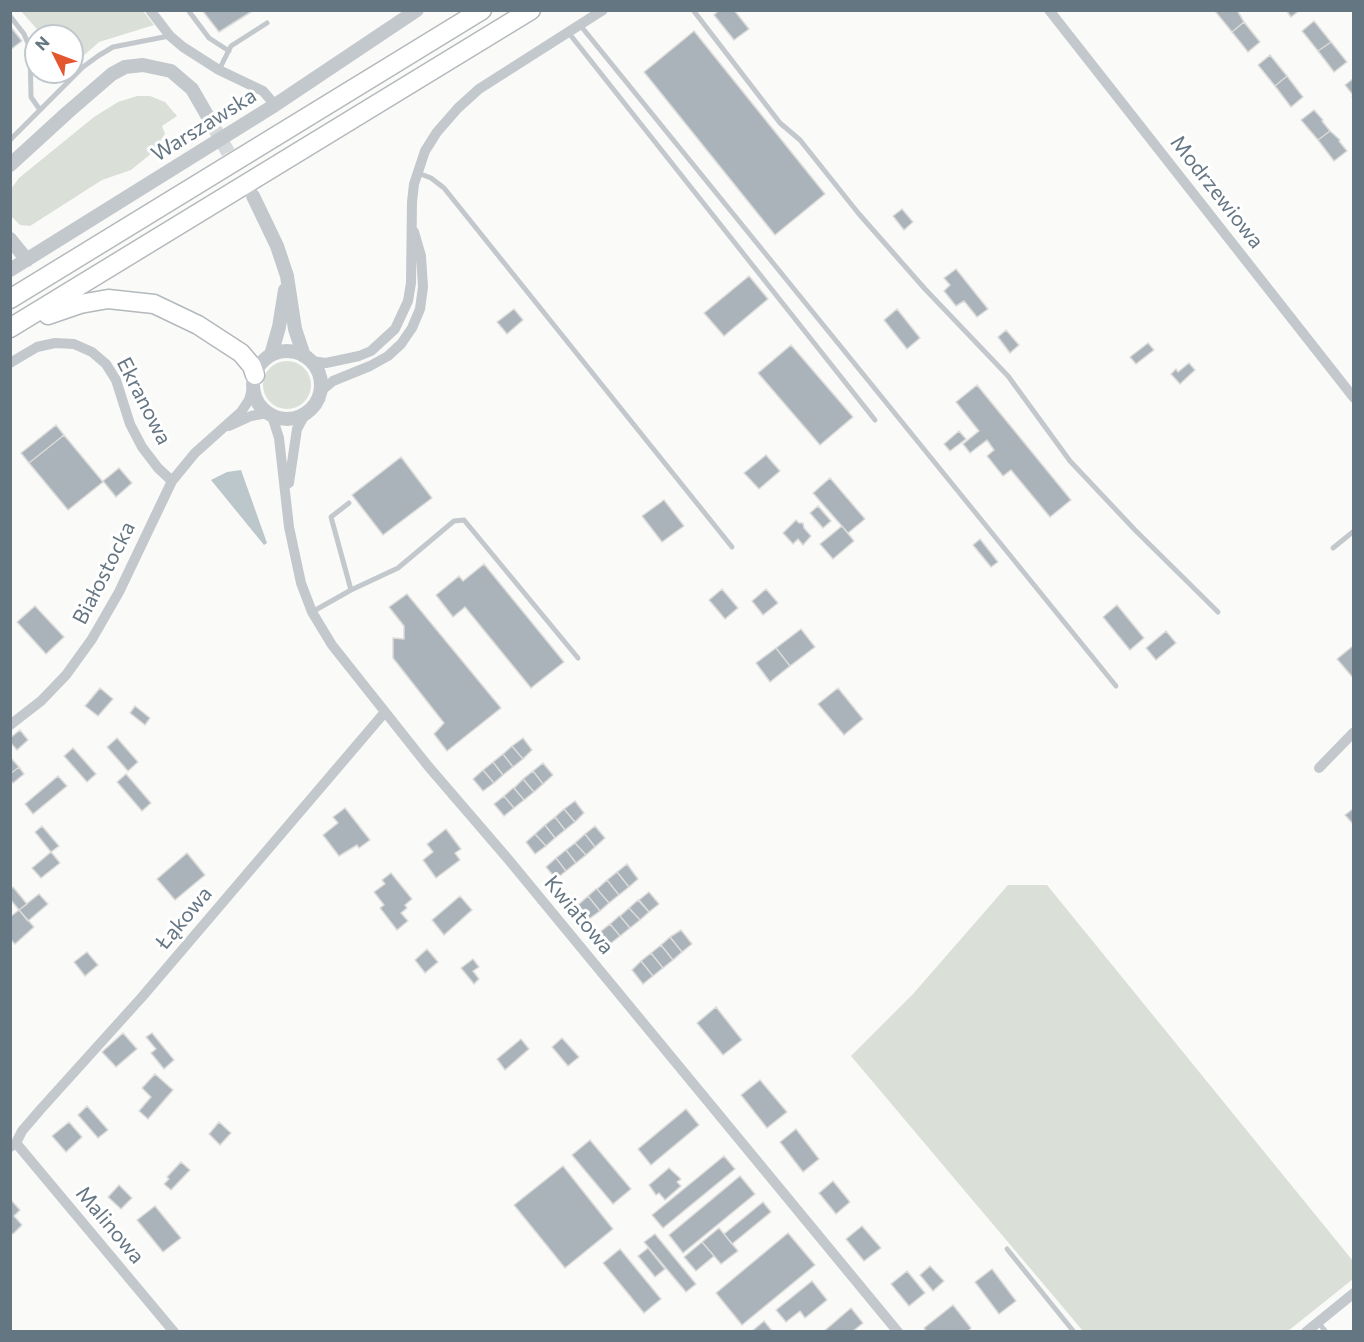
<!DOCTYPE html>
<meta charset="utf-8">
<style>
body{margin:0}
#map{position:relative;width:1364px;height:1342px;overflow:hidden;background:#fafaf8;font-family:Commissioner,sans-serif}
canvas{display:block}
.frame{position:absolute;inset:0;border:12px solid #657683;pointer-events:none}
.north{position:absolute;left:24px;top:24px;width:60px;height:60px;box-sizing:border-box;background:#fff;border:2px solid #c1c8cd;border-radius:50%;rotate:312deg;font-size:16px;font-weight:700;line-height:24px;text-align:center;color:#657683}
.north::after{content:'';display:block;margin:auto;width:21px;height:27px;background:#e4572e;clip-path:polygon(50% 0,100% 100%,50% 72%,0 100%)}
</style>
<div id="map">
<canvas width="1364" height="1342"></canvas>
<div class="frame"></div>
<div class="north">N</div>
</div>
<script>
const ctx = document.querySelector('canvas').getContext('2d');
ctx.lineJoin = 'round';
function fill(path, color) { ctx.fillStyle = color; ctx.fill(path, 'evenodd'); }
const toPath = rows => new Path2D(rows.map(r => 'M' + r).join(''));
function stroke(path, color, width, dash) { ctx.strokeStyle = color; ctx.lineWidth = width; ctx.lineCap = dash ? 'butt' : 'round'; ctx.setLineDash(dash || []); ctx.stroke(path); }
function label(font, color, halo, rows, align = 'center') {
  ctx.font = font + ' Commissioner,sans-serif'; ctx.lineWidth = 6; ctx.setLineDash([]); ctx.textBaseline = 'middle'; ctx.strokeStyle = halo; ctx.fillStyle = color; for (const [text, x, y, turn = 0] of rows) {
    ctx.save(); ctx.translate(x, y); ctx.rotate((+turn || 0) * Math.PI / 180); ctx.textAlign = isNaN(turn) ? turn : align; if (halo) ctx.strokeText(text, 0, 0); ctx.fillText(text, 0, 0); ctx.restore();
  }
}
const green = toPath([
 [21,11,143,11,154,25,99,42,72,66,72,36,43,36],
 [137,96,150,96,165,102,177,116,162,126,165,134,152,153,131,170,102,180,30,226,20,225,10,215,11,189,19,178,94,117,118,102],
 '263 385a24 24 0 1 1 48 0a24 24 0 1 1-48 0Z',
 [1008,885,1047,885,1353,1261,1353,1279,1288,1331,1083,1331,851,1056,913,994]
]);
const water = toPath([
 [241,470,267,543,264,545,211,480,227,472]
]);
const building = toPath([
 [202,10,254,10,219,32,202,10],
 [719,10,734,10,749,29,734,40,714,15,719,10],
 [1237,10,1244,22,1232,32,1215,11,1237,10],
 [1286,10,1300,10,1291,17,1286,10],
 [1314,21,1331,42,1318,51,1302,31,1314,21],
 [1244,22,1260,42,1248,52,1232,32,1244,22],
 [10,26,22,41,10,50,10,26],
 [694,31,825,194,775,235,644,72,694,31],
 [1331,42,1347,62,1334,72,1318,51,1331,42],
 [1270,55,1287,76,1275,86,1258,65,1270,55],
 [1287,76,1303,97,1291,107,1275,86,1287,76],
 [1354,78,1354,96,1352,97,1353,95,1345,85,1354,78],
 [1314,110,1323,120,1322,121,1330,131,1318,140,1301,120,1314,110],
 [1330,131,1340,140,1339,141,1347,151,1334,161,1318,140,1330,131],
 [902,209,913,222,904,230,893,216,902,209],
 [956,269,988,309,977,317,964,301,956,306,944,291,950,285,944,278,956,269],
 [749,276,768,299,724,336,704,313,749,276],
 [514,309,523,320,507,334,497,322,514,309],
 [897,309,920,338,907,349,884,320,897,309],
 [1006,330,1019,345,1010,353,998,337,1006,330],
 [1148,343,1154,350,1136,364,1130,357,1148,343],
 [791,345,853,417,820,445,758,373,791,345],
 [1189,363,1195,370,1180,384,1171,374,1176,369,1178,372,1189,363],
 [977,385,1071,500,1050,517,1011,470,1003,476,987,456,994,450,987,440,970,453,963,444,979,431,956,402,977,385],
 [56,425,64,435,29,463,21,453,56,425],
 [959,431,966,439,950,451,944,444,959,431],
 [64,435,103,482,68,510,29,463,64,435],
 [766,455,780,471,759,489,744,473,766,455],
 [401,457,432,498,383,535,352,495,401,457],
 [119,468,132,483,116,497,103,481,119,468],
 [830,478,865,519,848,533,813,493,830,478],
 [664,500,684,526,662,542,642,516,664,500],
 [818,506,831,521,823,528,810,513,818,506],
 [796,520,799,523,803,523,804,528,811,536,803,545,798,539,793,544,783,533,796,520],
 [842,526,854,541,833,559,820,544,842,526],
 [980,539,998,562,991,567,973,545,980,539],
 [484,564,564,662,531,688,465,607,453,617,436,595,459,576,463,581,484,564],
 [722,589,738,608,725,619,709,600,722,589],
 [766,589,778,603,763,615,752,601,766,589],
 [407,594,501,708,447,751,434,734,444,723,393,658,393,638,404,639,404,626,389,607,407,594],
 [1117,605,1144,638,1130,650,1103,617,1117,605],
 [35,606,64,637,46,654,17,622,35,606],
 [801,629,815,647,790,666,776,648,801,629],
 [1166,631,1176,643,1156,660,1146,648,1166,631],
 [1354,645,1354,679,1337,659,1354,645],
 [776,648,790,666,770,682,756,663,776,648],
 [100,688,113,699,98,716,85,706,100,688],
 [838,688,863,719,844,735,818,704,838,688],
 [135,706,150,718,145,725,130,713,135,706],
 [20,730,28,740,17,750,10,742,10,738,20,730],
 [117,738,138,762,128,771,107,747,117,738],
 [523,738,532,750,523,759,512,746,523,738],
 [512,746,523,759,513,767,503,754,512,746],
 [73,748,96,774,87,782,64,756,73,748],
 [503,754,513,767,503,775,493,762,503,754],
 [10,757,19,767,10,774,10,757],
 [493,762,503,775,494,783,483,770,493,762],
 [543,763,553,775,543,784,533,771,543,763],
 [19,767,24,774,13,783,10,780,10,774,19,767],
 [483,770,494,783,483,791,473,779,483,770],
 [533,771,543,784,534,792,523,779,533,771],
 [126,774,151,803,142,811,117,782,126,774],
 [58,776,67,786,33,814,25,804,58,776],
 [523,779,534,792,524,800,514,788,523,779],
 [513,788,514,788,524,800,514,808,504,796,513,788],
 [504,796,514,808,504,816,494,804,504,796],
 [575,801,584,813,575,822,564,809,575,801],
 [345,808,370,840,359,848,357,845,339,856,323,835,338,823,333,817,345,808],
 [1354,808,1354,825,1345,815,1354,808],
 [564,809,575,822,565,830,555,817,564,809],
 [555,817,565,830,555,838,545,825,555,817],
 [545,825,555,838,546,846,535,834,545,825],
 [42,826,59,846,51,852,35,832,42,826],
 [595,826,605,838,595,847,585,834,595,826],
 [446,829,461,849,455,853,460,860,436,878,423,860,433,852,427,844,446,829],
 [535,834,546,846,535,854,526,842,535,834],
 [585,834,595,847,586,855,575,843,585,834],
 [575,843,586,855,576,863,566,850,575,843],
 [566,850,576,863,566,871,556,858,566,850],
 [51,852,60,863,41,878,32,868,51,852],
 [187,853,205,875,175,900,157,879,187,853],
 [556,858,566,871,556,879,546,867,556,858],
 [627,864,638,879,629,887,617,872,627,864],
 [617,872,629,887,619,895,607,880,617,872],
 [391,873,412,899,405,905,407,908,401,913,408,921,397,930,380,908,384,905,374,892,385,884,382,880,391,873],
 [607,880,619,895,609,903,597,889,607,880],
 [13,887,27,904,19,910,10,899,10,890,13,887],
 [596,889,597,889,609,903,600,911,588,896,596,889],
 [649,892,659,904,649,912,639,900,649,892],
 [39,894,48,904,28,921,19,910,39,894],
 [460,896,472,910,444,935,432,920,460,896],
 [588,896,600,911,589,919,578,905,588,896],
 [638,900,649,912,640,920,629,908,638,900],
 [629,908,640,920,630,928,620,916,629,908],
 [19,910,34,927,15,944,10,939,10,917,19,910],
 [619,916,620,916,630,928,620,936,610,924,619,916],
 [610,924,620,936,610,944,600,932,610,924],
 [681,930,692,944,682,952,670,937,681,930],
 [670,937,682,952,673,960,661,945,670,937],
 [661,945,673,960,663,968,651,953,661,945],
 [427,949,438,962,425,973,415,960,427,949],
 [87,952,98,965,85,976,74,962,87,952],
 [651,953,663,968,653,976,641,961,651,953],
 [473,959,479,967,473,971,479,979,474,984,461,968,473,959],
 [641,961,653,976,643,984,632,970,641,961],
 [716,1007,742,1040,723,1055,697,1023,716,1007],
 [123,1033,137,1049,116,1067,102,1052,123,1033],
 [152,1033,174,1060,164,1069,151,1053,156,1049,146,1037,152,1033],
 [562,1038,579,1057,568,1066,552,1047,562,1038],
 [521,1039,529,1049,505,1070,497,1059,521,1039],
 [155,1074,173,1090,148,1119,139,1111,151,1097,142,1088,155,1074],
 [760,1080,787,1112,767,1128,741,1095,760,1080],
 [87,1106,108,1130,98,1138,78,1115,87,1106],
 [686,1109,699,1125,651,1165,638,1149,686,1109],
 [69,1122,82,1137,66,1152,52,1136,69,1122],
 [219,1122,231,1133,220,1145,209,1134,219,1122],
 [796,1129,819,1159,803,1172,780,1142,796,1129],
 [590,1140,631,1189,613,1204,572,1155,590,1140],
 [724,1156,735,1169,663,1228,652,1215,724,1156],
 [181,1162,190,1170,171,1190,164,1184,169,1179,167,1177,181,1162],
 [563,1166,613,1229,565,1268,514,1205,563,1166],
 [669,1168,681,1179,677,1182,681,1186,665,1200,659,1193,656,1195,649,1185,669,1168],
 [740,1176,755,1194,683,1253,669,1235,740,1176],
 [833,1181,850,1202,836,1214,819,1193,833,1181],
 [119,1185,132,1198,121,1209,108,1197,119,1185],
 [11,1200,20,1210,14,1216,22,1225,13,1234,10,1232,11,1200],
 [763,1202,771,1212,732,1244,724,1234,763,1202],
 [155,1206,181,1238,163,1252,137,1220,155,1206],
 [862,1226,881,1248,864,1261,846,1239,862,1226],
 [719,1228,738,1251,721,1264,702,1242,719,1228],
 [788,1233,815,1265,742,1325,716,1293,788,1233],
 [655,1234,696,1284,686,1292,644,1242,655,1234],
 [702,1242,714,1256,696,1271,684,1257,702,1242],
 [648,1248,665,1269,655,1277,638,1256,648,1248],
 [620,1249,661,1299,644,1313,603,1263,620,1249],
 [930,1266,944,1281,933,1291,920,1275,930,1266],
 [992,1269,1016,1301,999,1314,975,1282,992,1269],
 [907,1271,925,1293,909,1306,891,1284,907,1271],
 [812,1281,827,1300,805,1318,800,1311,786,1322,776,1310,812,1281],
 [953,1305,971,1328,968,1332,927,1332,924,1328,953,1305],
 [851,1308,863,1323,852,1332,823,1332,851,1308],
 [764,1321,773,1332,751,1332,764,1321]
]);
const tertiaryTunnel = toPath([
 [211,122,250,191]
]);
const service = toPath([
 [188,10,209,38,229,51],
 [693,10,780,123,800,140,859,214,925,289,1008,376,1070,461,1135,530,1218,612],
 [10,16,24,34,30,48,31,97,40,110],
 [580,25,1116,686],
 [568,32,875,420],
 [219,70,231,46,267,23],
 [10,140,83,67,98,56,113,47,169,36],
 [418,173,431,178,444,188,732,547],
 [349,503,331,517,351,590],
 [1333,548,1354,531],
 [312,612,351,590,398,568,454,521,464,520,578,658],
 [1007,1249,1074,1332],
 [1318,1322,1326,1332]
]);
const minor = toPath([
 [150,10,170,36,183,47,219,70,263,91,275,105],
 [1049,10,1354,398],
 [311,361,326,363,359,356,371,351,395,329,408,301,411,283,412,202,414,184,425,151,437,132,458,108,479,89,603,10],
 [10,363,37,347,55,343,74,344,92,352,106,364,116,380,130,424,142,447,158,468,172,481],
 [320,392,333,381,370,366,388,356,401,344,412,328,420,309,423,287,421,256,414,232],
 [272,416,279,438,289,527,301,583,312,612,332,645,428,766,508,859,898,1332],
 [229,426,251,416,267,413],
 [289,483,297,429,303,418,313,408],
 [10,725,41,701,66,675,92,639,119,592,172,481,195,453,241,412,249,400,253,385],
 [1319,768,1354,732],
 [16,1143,174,1332],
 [10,1147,16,1143,22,1131,40,1110,142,997,385,712],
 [1306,1332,1354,1293]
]);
const tertiary = toPath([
 [10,165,68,112,112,74,125,67,143,65,171,71,192,89,211,122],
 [253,196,277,246,287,276,295,329,304,356],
 [10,239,27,260],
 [10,270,275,105,417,10],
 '253 385a34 34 0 1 1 68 0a34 34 0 1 1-68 0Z',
 [271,355,279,327,285,290]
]);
const trunk = toPath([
 [10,299,482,10],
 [48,315,80,304,108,299,154,304,198,325,241,353,252,366,255,375],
 [10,328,531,10]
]);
const streetNames = [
 ["Warszawska",204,125,-32],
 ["Modrzewiowa",1217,192,52],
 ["Ekranowa",144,401,63],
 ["Białostocka",104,573,-63],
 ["Kwiatowa",579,915,50],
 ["Łąkowa",184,918,-50],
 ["Malinowa",110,1225,50]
];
fill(green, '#dadfd7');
fill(water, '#bbc7cb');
fill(building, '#aab3b9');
stroke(building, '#dcdcda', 1.5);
stroke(tertiaryTunnel, '#d5d9db', 14, [14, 7]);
stroke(trunk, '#b4b9bd', 21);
stroke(service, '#c3c8cc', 5);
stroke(minor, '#c3c8cc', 10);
stroke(tertiary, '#c3c8cc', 14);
stroke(trunk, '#fff', 18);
label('21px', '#657683', '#fff', streetNames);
</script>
